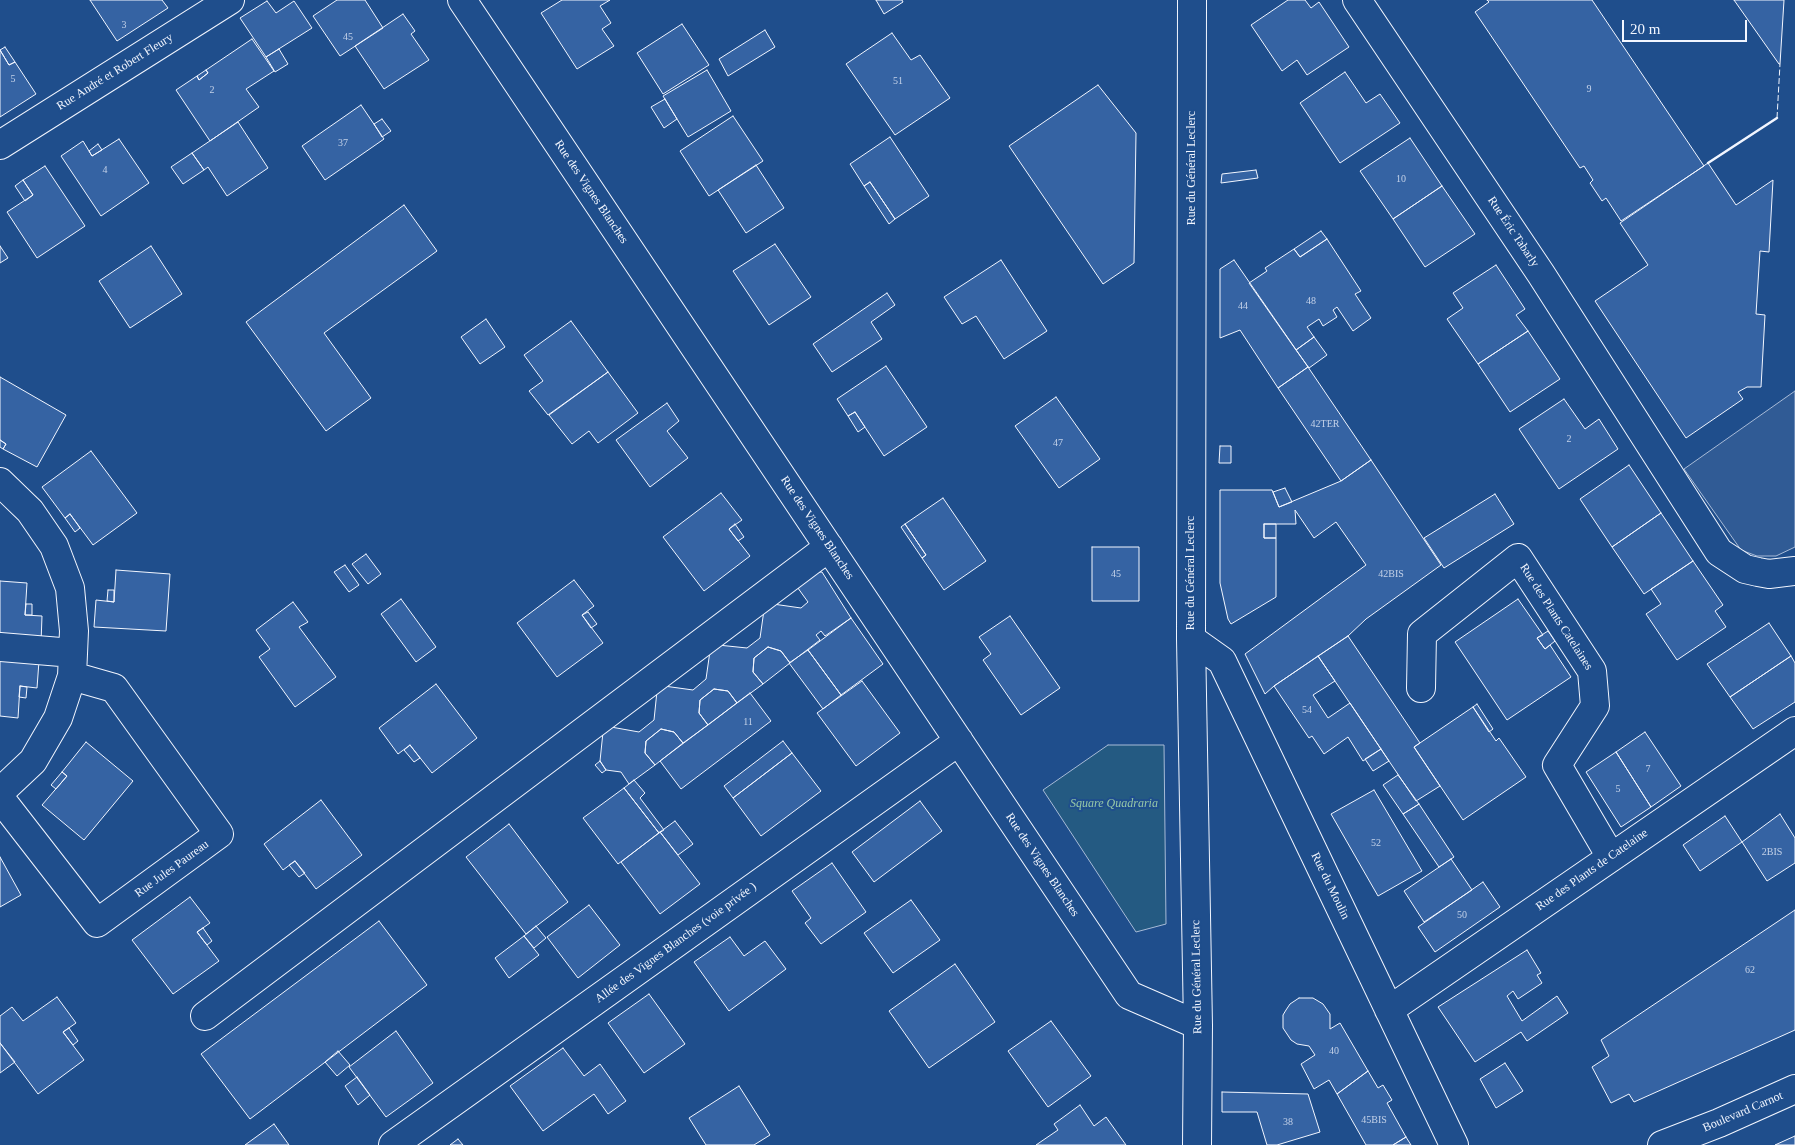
<!DOCTYPE html>
<meta charset="utf-8">
<style>
body{margin:0}
#map{position:relative;width:1795px;height:1145px;overflow:hidden;background:#1f4e8c;font-family:Georgia,serif}
canvas{display:block}
.scale{position:absolute;left:1622px;top:20px;width:125px;height:22px;box-sizing:border-box;border:2px solid #f2f6ff;border-top:0;padding-left:6px;font-size:15px;line-height:18px;white-space:nowrap;color:#f2f6ff;-webkit-text-stroke:4px #1f4e8c;paint-order:stroke}
</style>
<div id="map">
<canvas width="1795" height="1145"></canvas>
<div class="scale">20 m</div>
</div>
<script>
const ctx = document.querySelector('canvas').getContext('2d');
ctx.lineJoin = 'round';
function fill(path, color) { ctx.fillStyle = color; ctx.fill(path, 'evenodd'); }
const toPath = rows => new Path2D(rows.map(r => 'M' + r).join(''));
function stroke(path, color, width, dash) { ctx.strokeStyle = color; ctx.lineWidth = width; ctx.lineCap = dash ? 'butt' : 'round'; ctx.setLineDash(dash || []); ctx.stroke(path); }
function label(font, color, halo, rows, align = 'center') {
  ctx.font = font + ' Georgia,serif'; ctx.lineWidth = 4; ctx.setLineDash([]); ctx.textBaseline = 'middle'; ctx.strokeStyle = halo; ctx.fillStyle = color; for (const [text, x, y, turn = 0] of rows) {
    ctx.save(); ctx.translate(x, y); ctx.rotate((+turn || 0) * Math.PI / 180); ctx.textAlign = isNaN(turn) ? turn : align; if (halo) ctx.strokeText(text, 0, 0); ctx.fillText(text, 0, 0); ctx.restore();
  }
}
const green = toPath([
 [1108,745,1164,745,1166,924,1136,932,1043,790,1108,745]
]);
const parking = toPath([
 [1795,391,1795,547,1776,556,1757,556,1741,550,1684,469,1795,391]
]);
const building = toPath([
 [90,0,162,0,168,8,117,41,90,0],
 [337,0,365,0,383,28,340,56,313,16,337,0],
 [562,0,610,0,600,6,611,23,602,29,614,46,577,69,541,13,562,0],
 [876,0,902,0,903,2,884,14,876,0],
 [1288,0,1305,0,1311,8,1319,2,1349,47,1307,75,1297,60,1282,71,1251,25,1288,0],
 [1487,0,1592,0,1704,166,1621,221,1606,198,1602,201,1590,183,1593,180,1584,166,1580,168,1475,12,1489,2,1487,0],
 [1734,0,1784,0,1780,64,1779,64,1734,0],
 [267,1,276,13,294,1,312,28,266,57,240,18,267,1],
 [403,14,415,31,411,34,429,60,384,89,355,46,403,14],
 [682,24,709,65,663,94,637,53,682,24],
 [765,30,775,47,728,76,719,59,765,30],
 [892,33,911,60,920,55,950,98,895,135,846,64,892,33],
 [252,39,274,71,246,89,259,107,210,141,176,90,197,76,199,80,208,73,206,70,252,39],
 [5,47,15,62,9,65,0,50,5,47],
 [279,49,288,64,275,72,266,57,279,49],
 [0,50,9,65,15,62,36,94,0,117,0,50],
 [206,70,208,73,199,80,197,76,206,70],
 [707,70,731,111,688,137,663,96,707,70],
 [1345,72,1366,103,1380,94,1400,123,1340,163,1300,103,1345,72],
 [1098,85,1136,133,1134,263,1103,284,1009,146,1098,85],
 [665,99,677,119,664,128,651,107,665,99],
 [361,105,384,139,325,180,302,146,361,105],
 [733,116,763,161,709,196,680,151,733,116],
 [382,119,391,131,382,137,374,124,382,119],
 [238,122,268,168,227,196,208,167,204,170,192,153,238,122],
 [890,137,929,196,895,219,870,182,864,186,850,164,890,137],
 [1410,138,1442,186,1393,219,1360,171,1410,138],
 [119,139,149,183,101,216,61,156,83,141,92,156,119,139],
 [98,144,102,150,92,156,89,151,98,144],
 [192,153,204,170,183,184,171,167,192,153],
 [1708,163,1736,205,1773,180,1769,252,1760,251,1756,314,1765,315,1761,387,1747,387,1738,392,1743,399,1686,438,1595,301,1648,265,1620,223,1708,163],
 [756,165,784,208,746,233,718,190,756,165],
 [45,166,85,226,37,258,7,212,33,195,23,180,45,166],
 [1256,170,1258,178,1221,183,1222,174,1256,170],
 [23,180,33,195,25,201,15,186,23,180],
 [870,182,895,219,889,224,864,186,870,182],
 [1442,186,1475,234,1425,267,1393,219,1442,186],
 [404,205,437,251,324,333,371,398,326,431,246,322,404,205],
 [1321,231,1327,239,1300,257,1294,249,1321,231],
 [1327,239,1361,291,1355,294,1371,318,1353,331,1337,307,1333,310,1337,317,1323,326,1319,319,1307,327,1314,337,1296,350,1249,283,1267,271,1265,268,1294,249,1300,257,1327,239],
 [775,244,811,297,769,325,733,271,775,244],
 [0,246,8,258,0,263,0,246],
 [151,246,182,294,130,328,99,281,151,246],
 [1001,260,1047,331,1004,359,976,316,962,324,944,297,1001,260],
 [1234,260,1308,367,1278,388,1240,330,1220,338,1220,269,1234,260],
 [1496,265,1525,309,1516,315,1528,331,1478,364,1447,319,1463,308,1453,293,1496,265],
 [887,293,895,305,871,322,882,339,832,372,813,344,887,293],
 [486,319,505,347,480,364,461,337,486,319],
 [571,321,608,372,548,415,529,391,543,381,524,355,571,321],
 [1528,331,1560,379,1510,412,1478,364,1528,331],
 [1314,337,1327,355,1309,368,1296,350,1314,337],
 [886,366,927,427,884,456,855,412,848,416,837,399,886,366],
 [1308,367,1371,460,1341,481,1278,388,1308,367],
 [608,372,638,413,598,443,589,431,572,444,549,415,608,372],
 [0,377,66,415,37,467,3,449,6,444,0,440,0,377],
 [1056,397,1100,459,1059,488,1015,426,1056,397],
 [1564,399,1585,429,1599,419,1618,449,1559,489,1519,429,1564,399],
 [667,403,679,421,667,431,688,458,650,487,616,440,667,403],
 [855,412,865,427,858,432,848,416,855,412],
 [0,440,6,444,3,449,0,447,0,440],
 [1220,446,1231,446,1231,463,1219,463,1220,446],
 [91,451,137,513,93,545,70,514,65,518,42,487,91,451],
 [1371,460,1441,565,1366,619,1348,636,1274,686,1265,694,1245,654,1366,565,1336,522,1314,538,1295,510,1296,524,1264,524,1264,538,1276,538,1276,597,1231,624,1228,619,1220,583,1220,490,1272,490,1279,507,1341,481,1371,460],
 [1629,465,1661,513,1612,547,1580,499,1629,465],
 [1285,488,1292,502,1279,507,1273,492,1285,488],
 [721,493,742,520,729,529,750,556,704,591,663,537,721,493],
 [1495,494,1514,524,1444,568,1424,538,1495,494],
 [943,498,986,561,944,590,922,558,926,555,905,524,943,498],
 [1661,513,1693,561,1644,594,1612,547,1661,513],
 [70,514,80,528,75,532,65,518,70,514],
 [735,524,744,537,738,541,729,529,735,524],
 [905,524,926,555,922,558,901,527,905,524],
 [1264,524,1276,524,1276,538,1264,538,1264,524],
 [1092,547,1139,547,1139,601,1092,601,1092,547],
 [366,554,381,574,368,584,352,564,366,554],
 [1693,561,1723,605,1715,611,1726,627,1677,660,1646,614,1661,604,1651,589,1693,561],
 [345,565,359,585,349,592,334,572,345,565],
 [116,570,170,574,166,631,94,627,96,600,114,602,116,570],
 [810,572,822,572,851,618,825,636,821,631,816,635,820,640,790,663,781,651,768,647,754,658,753,672,763,684,737,703,728,691,714,689,700,700,699,713,708,725,683,743,674,732,661,729,646,741,645,753,655,765,629,784,621,772,606,770,600,761,603,732,611,727,639,732,654,720,657,691,664,686,693,690,706,679,710,651,718,645,747,648,760,638,764,610,773,604,801,608,808,602,795,584,810,572],
 [574,580,594,606,582,615,603,643,557,677,517,623,574,580],
 [0,581,27,583,25,615,42,616,41,643,0,640,0,581],
 [108,590,114,590,114,602,107,601,108,590],
 [401,599,436,647,416,662,381,614,401,599],
 [1518,599,1543,635,1537,638,1545,649,1550,645,1571,677,1507,720,1455,642,1518,599],
 [293,602,308,622,299,627,336,677,295,707,259,657,270,649,256,630,293,602],
 [26,604,32,604,32,615,25,615,26,604],
 [588,612,597,624,591,628,582,615,588,612],
 [1010,616,1060,688,1021,715,983,660,991,654,979,637,1010,616],
 [851,618,883,664,841,695,808,650,851,618],
 [1769,623,1791,656,1730,697,1707,664,1769,623],
 [1548,631,1555,641,1545,649,1537,638,1548,631],
 [1348,636,1420,743,1414,747,1440,786,1416,801,1318,656,1348,636],
 [768,647,781,651,790,663,763,684,753,672,754,658,768,647],
 [808,650,841,695,823,709,789,663,808,650],
 [1318,656,1335,681,1313,695,1328,718,1350,703,1381,749,1363,761,1348,737,1324,754,1312,736,1309,738,1274,686,1318,656],
 [1791,656,1795,663,1795,702,1753,729,1730,697,1791,656],
 [0,659,39,661,37,688,20,686,18,718,0,716,0,659],
 [862,681,900,733,856,766,817,713,862,681],
 [436,684,477,738,432,773,410,745,398,754,379,728,436,684],
 [20,686,27,687,26,698,19,697,20,686],
 [714,689,728,691,737,703,708,725,699,713,700,700,714,689],
 [750,693,771,721,681,789,660,761,750,693],
 [1477,704,1493,729,1489,732,1473,707,1477,704],
 [1473,707,1496,741,1499,738,1526,777,1463,820,1414,747,1473,707],
 [661,729,674,732,683,743,655,765,645,753,646,741,661,729],
 [1645,732,1681,786,1651,807,1616,752,1645,732],
 [783,741,792,753,733,798,724,786,783,741],
 [86,742,133,781,84,840,42,805,67,776,62,772,86,742],
 [410,745,420,758,414,762,404,750,410,745],
 [1381,749,1389,761,1373,771,1365,759,1381,749],
 [1616,752,1651,807,1621,827,1586,772,1616,752],
 [792,753,821,791,761,836,733,798,792,753],
 [600,761,606,770,602,773,595,765,600,761],
 [62,772,67,776,56,789,51,785,62,772],
 [1398,775,1419,804,1403,814,1383,785,1398,775],
 [634,780,645,793,640,798,664,830,659,833,624,788,634,780],
 [624,788,659,833,618,864,583,818,624,788],
 [1374,790,1422,871,1378,896,1331,814,1374,790],
 [321,800,362,855,316,889,295,861,283,870,264,844,321,800],
 [920,801,942,831,874,882,852,852,920,801],
 [1419,804,1454,857,1439,867,1403,814,1419,804],
 [1780,814,1795,838,1795,863,1767,881,1742,842,1780,814],
 [1725,816,1742,842,1700,871,1683,845,1725,816],
 [675,821,693,844,678,855,660,832,675,821],
 [509,824,568,902,526,934,466,857,509,824],
 [660,832,700,884,660,914,621,862,660,832],
 [0,857,21,895,0,907,0,857],
 [1451,859,1472,890,1424,922,1404,891,1451,859],
 [295,861,305,873,299,877,289,865,295,861],
 [832,863,866,912,821,944,805,923,811,918,792,891,832,863],
 [1483,882,1500,907,1435,952,1418,927,1483,882],
 [190,897,210,923,197,932,219,961,173,994,132,940,190,897],
 [911,900,940,940,893,973,864,933,911,900],
 [589,905,620,945,578,978,547,937,589,905],
 [1795,910,1795,1030,1634,1102,1629,1094,1611,1103,1592,1067,1609,1056,1601,1040,1795,910],
 [379,921,427,985,250,1119,201,1054,379,921],
 [536,926,546,938,534,948,524,936,536,926],
 [203,928,212,941,207,945,197,932,203,928],
 [524,936,539,955,509,978,495,958,524,936],
 [730,937,744,956,765,941,786,969,729,1011,694,962,730,937],
 [1527,950,1541,973,1537,975,1542,983,1518,999,1513,991,1507,996,1522,1021,1557,996,1568,1013,1527,1041,1521,1032,1475,1062,1438,1007,1527,950],
 [955,964,995,1022,929,1068,889,1011,955,964],
 [649,994,685,1044,644,1073,608,1023,649,994],
 [57,997,76,1023,63,1032,84,1060,38,1094,0,1043,0,1016,12,1007,23,1021,57,997],
 [1299,998,1313,998,1323,1004,1330,1014,1330,1029,1340,1023,1368,1071,1337,1094,1329,1080,1314,1089,1301,1064,1315,1055,1309,1046,1297,1044,1291,1040,1283,1028,1283,1015,1286,1010,1290,1004,1299,998],
 [1051,1021,1091,1076,1048,1107,1008,1051,1051,1021],
 [69,1028,78,1041,73,1045,63,1032,69,1028],
 [396,1031,433,1083,386,1117,349,1067,396,1031],
 [0,1043,15,1062,0,1073,0,1043],
 [563,1048,584,1076,600,1064,626,1101,608,1114,594,1094,543,1131,510,1086,563,1048],
 [338,1051,350,1065,337,1076,325,1062,338,1051],
 [1505,1063,1523,1091,1496,1108,1480,1079,1505,1063],
 [1368,1071,1378,1088,1383,1085,1392,1100,1387,1103,1406,1137,1393,1145,1366,1145,1337,1094,1368,1071],
 [357,1077,370,1095,358,1105,345,1086,357,1077],
 [739,1086,770,1135,754,1145,706,1145,689,1118,739,1086],
 [1222,1092,1308,1094,1320,1132,1277,1145,1267,1145,1257,1112,1222,1112,1222,1092],
 [1080,1105,1094,1126,1106,1117,1126,1145,1036,1145,1058,1130,1054,1124,1080,1105],
 [274,1124,289,1145,245,1145,274,1124],
 [1795,1136,1795,1145,1775,1145,1795,1136],
 [1406,1137,1411,1145,1393,1145,1406,1137],
 [458,1139,463,1145,450,1145,458,1139]
]);
const minor = toPath([
 [462,0,1129,995,1198,1025],
 [1192,0,1191,639,1198,1025,1197,1145],
 [1357,0,1541,274,1719,552,1745,569,1758,572,1769,574,1795,571],
 [0,145,230,0],
 [0,482,30,511,54,546,70,588,74,631,72,676,58,718,33,761,0,792],
 [1191,639,1222,661,1454,1145],
 [0,647,73,653],
 [1421,688,1422,634,1518,558,1592,671,1595,706,1557,765,1611,857],
 [0,798,97,923,219,834,114,688,72,676],
 [1389,1010,1795,731],
 [205,1016,829,547],
 [393,1145,959,741],
 [1662,1145,1719,1123,1795,1089]
]);
const fence = toPath([
 [1777,118,1780,64]
]);
const wall = toPath([
 [1708,163,1777,118]
]);
const numberNames = [
 ["3",124,25],
 ["45",348,37],
 ["5",13,79],
 ["51",898,81],
 ["9",1589,89],
 ["2",212,90],
 ["37",343,143],
 ["4",105,170],
 ["10",1401,179],
 ["48",1311,301],
 ["44",1243,306],
 ["42TER",1325,424],
 ["2",1569,439],
 ["47",1058,443],
 ["45",1116,574],
 ["42BIS",1391,574],
 ["54",1307,710],
 ["11",748,722],
 ["7",1648,769],
 ["5",1618,789],
 ["52",1376,843],
 ["2BIS",1772,852],
 ["50",1462,915],
 ["62",1750,970],
 ["40",1334,1051],
 ["45BIS",1374,1120],
 ["38",1288,1122]
];
const streetNames = [
 ["Rue André et Robert Fleury",115,72,-32],
 ["Rue du Général Leclerc",1192,168,-90],
 ["Rue des Vignes Blanches",591,192,56],
 ["Rue Éric Tabarly",1513,232,56],
 ["Rue des Vignes Blanches",817,528,56],
 ["Rue du Général Leclerc",1191,573,-90],
 ["Rue des Plants Catelaines",1556,617,57],
 ["Rue des Vignes Blanches",1042,865,56],
 ["Rue Jules Paureau",172,869,-36],
 ["Rue des Plants de Catelaine",1592,870,-35],
 ["Rue du Moulin",1330,886,64],
 ["Allée des Vignes Blanches (voie privée )",676,943,-36],
 ["Rue du Général Leclerc",1197,977,-91],
 ["Boulevard Carnot",1743,1112,-23]
];
const parkNames = [
 ["Square Quadraria",1114,804]
];
fill(green, '#245a82');
stroke(green, '#a8bbd7', 1);
fill(parking, '#305b95');
stroke(parking, '#a8bbd7', 1);
fill(building, '#3563a3');
stroke(building, '#f2f6ff', 1);
stroke(minor, '#f2f6ff', 30);
stroke(minor, '#1f4e8c', 28);
stroke(fence, '#f2f6ff', 1, [6, 2.5]);
stroke(wall, '#f2f6ff', 2.5);
label('10px', '#c3d1e8', null, numberNames);
label('12px', '#f2f6ff', '#1f4e8c', streetNames);
label('italic 12px', '#97c8a6', '#1f4e8c', parkNames);
</script>
